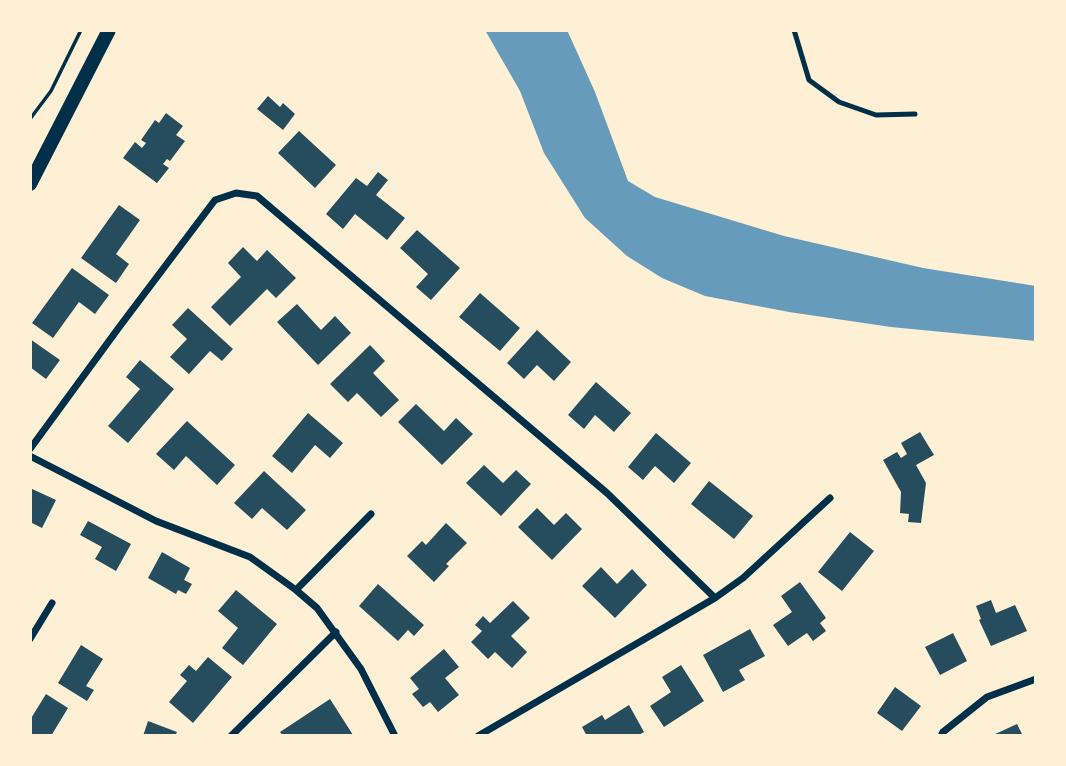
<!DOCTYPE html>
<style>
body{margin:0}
#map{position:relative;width:1066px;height:766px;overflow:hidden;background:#fdf0d5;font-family:"DM Sans",sans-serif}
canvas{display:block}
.frame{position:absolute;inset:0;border:32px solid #fdf0d5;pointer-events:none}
</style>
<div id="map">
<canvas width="1066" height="766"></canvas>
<div class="frame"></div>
</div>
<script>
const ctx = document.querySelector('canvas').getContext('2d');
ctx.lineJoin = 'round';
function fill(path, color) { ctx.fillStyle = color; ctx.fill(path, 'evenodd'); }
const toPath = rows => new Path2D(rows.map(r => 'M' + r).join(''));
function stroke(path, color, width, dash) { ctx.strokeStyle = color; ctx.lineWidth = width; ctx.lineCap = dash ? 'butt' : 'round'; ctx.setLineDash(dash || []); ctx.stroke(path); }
const water = toPath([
 [485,30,567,30,595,92,628,181,655,197,784,236,923,268,1036,286,1036,341,891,327,789,312,705,296,662,278,627,256,585,218,544,153,520,91]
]);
const building = toPath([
 [268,96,280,107,283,103,295,114,283,130,257,109],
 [166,113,183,126,176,135,185,141,170,161,167,159,163,164,169,168,157,183,123,158,135,142,142,148,146,143,141,140,155,120,159,123],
 [299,131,336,165,315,188,278,153],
 [378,172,388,180,376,195,405,218,387,240,355,214,343,229,326,214,356,178,367,186],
 [119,205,140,220,116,254,129,264,116,283,81,258],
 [417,230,460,268,431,300,416,287,428,274,400,248],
 [243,247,257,261,267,250,296,278,276,298,267,289,230,326,211,307,241,277,228,263],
 [72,268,109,295,95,314,79,302,53,338,32,323],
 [480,293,520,328,500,351,459,317],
 [297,304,321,330,335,316,351,333,318,365,277,322],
 [188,308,233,349,222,361,210,351,189,374,170,357,187,339,172,325],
 [537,330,571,362,554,381,537,365,524,379,507,363],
 [30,339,60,360,46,379,30,367],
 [370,345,385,361,373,373,399,400,381,417,357,393,348,402,330,384],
 [140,360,174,389,128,443,108,426,140,389,126,377],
 [596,382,631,413,614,432,595,415,584,429,568,415],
 [416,404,444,431,456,418,473,434,442,465,398,422],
 [308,413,343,443,330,458,315,445,292,473,272,456],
 [187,421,235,465,217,485,186,456,174,470,156,454],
 [920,432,934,455,916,465,926,483,921,523,908,522,909,514,900,513,901,492,883,460,897,452,901,458,907,454,901,443],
 [656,433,691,463,674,483,655,466,643,480,628,467],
 [484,465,503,483,516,470,531,484,501,516,466,483],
 [264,471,306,510,287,530,262,508,252,519,234,503],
 [709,481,753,516,734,539,691,504],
 [30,488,56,500,42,528,30,522],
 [537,508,554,525,566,513,582,529,552,560,518,527],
 [88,521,131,544,116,571,95,559,102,547,80,535],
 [446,523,467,543,446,564,449,566,434,582,407,556,422,541,426,545],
 [850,532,874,551,842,591,818,572],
 [162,552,190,568,184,580,192,584,186,594,178,590,176,594,148,578],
 [601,567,617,584,632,569,647,585,615,618,582,586],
 [800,582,826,618,820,623,826,631,813,641,807,633,788,646,773,625,792,612,781,596],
 [378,584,424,625,414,636,408,630,398,641,359,606],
 [236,590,277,624,243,665,222,648,238,628,218,611],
 [991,600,996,613,1015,605,1027,631,991,646,979,620,981,619,976,606],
 [513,601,530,618,511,636,527,652,512,668,495,652,488,659,471,642,482,631,475,625,483,616,490,623],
 [750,629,765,656,739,670,745,680,723,692,703,655],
 [953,633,967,661,940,675,925,647],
 [81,645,103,659,86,686,94,690,87,701,58,683],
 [444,649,459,667,445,678,459,695,438,712,430,702,423,707,412,694,419,689,410,678],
 [208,657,232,677,193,723,169,702,187,681,180,675,189,665,196,671],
 [681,665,704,701,664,727,650,706,671,692,662,677],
 [895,687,921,706,902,731,877,713],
 [46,694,68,708,51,736,30,736,30,720],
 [330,699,353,735,351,736,318,735,283,736,280,732],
 [629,705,644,732,637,736,587,736,582,727,602,715,605,720],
 [148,721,177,732,175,736,143,736],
 [1017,724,1023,736,991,736]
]);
const path = toPath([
 [30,119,51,91,81,30]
]);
const service = toPath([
 [794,30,809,80,839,102,876,115,915,114]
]);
const minor = toPath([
 [30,449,120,326,215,200,236,193,257,196,607,493,715,598,478,736],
 [30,456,156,521,250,557,296,590,317,608,361,669,395,736],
 [296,590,371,514],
 [715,598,743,578,830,498],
 [30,639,52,603],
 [231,736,336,632],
 [941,736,943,732,987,697,1036,679]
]);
const secondary = toPath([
 [30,184,109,30]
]);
fill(water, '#669bbc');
fill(building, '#264d5e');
stroke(path, '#003049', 3.5);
stroke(service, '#003049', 5);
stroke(minor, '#003049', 7);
stroke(secondary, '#003049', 14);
</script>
